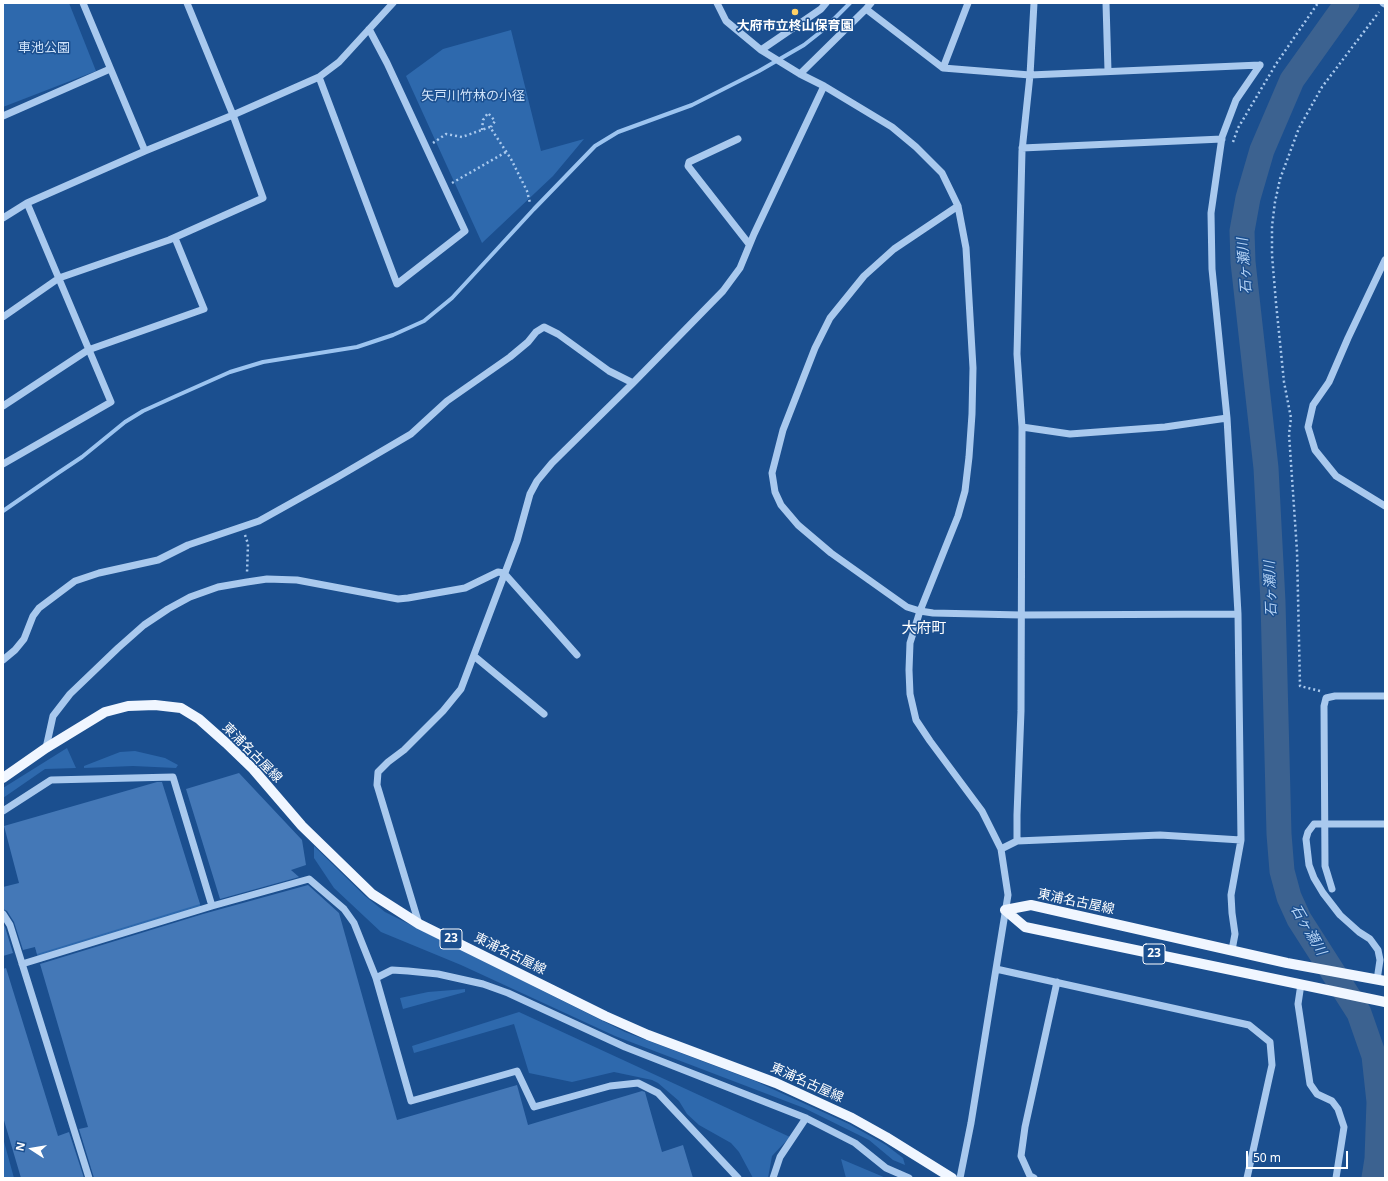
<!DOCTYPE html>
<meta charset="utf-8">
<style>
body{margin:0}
#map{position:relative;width:1388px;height:1181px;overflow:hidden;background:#1b4f8f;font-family:"Noto Sans",sans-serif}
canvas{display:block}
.frame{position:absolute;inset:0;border:4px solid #fff;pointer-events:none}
.north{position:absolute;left:12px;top:1129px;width:40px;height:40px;-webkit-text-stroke:3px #1b4f8f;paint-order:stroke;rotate:282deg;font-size:11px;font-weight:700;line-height:16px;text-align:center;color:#fff}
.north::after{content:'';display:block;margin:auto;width:14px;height:18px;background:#fff;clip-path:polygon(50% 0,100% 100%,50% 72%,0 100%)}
.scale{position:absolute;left:1246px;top:1151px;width:102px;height:18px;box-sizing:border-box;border:2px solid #fff;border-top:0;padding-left:5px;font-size:12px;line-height:14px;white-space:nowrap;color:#fff;-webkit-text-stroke:3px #1b4f8f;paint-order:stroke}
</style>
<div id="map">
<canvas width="1388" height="1181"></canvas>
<div class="frame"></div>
<div class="north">N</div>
<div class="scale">50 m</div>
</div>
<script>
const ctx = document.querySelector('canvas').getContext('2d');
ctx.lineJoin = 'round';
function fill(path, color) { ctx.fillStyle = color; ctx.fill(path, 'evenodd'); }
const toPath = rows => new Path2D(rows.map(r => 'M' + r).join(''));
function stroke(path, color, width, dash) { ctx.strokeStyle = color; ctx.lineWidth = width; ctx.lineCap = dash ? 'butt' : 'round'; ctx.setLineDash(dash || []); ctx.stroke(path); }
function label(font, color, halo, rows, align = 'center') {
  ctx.font = font + ' "Noto Sans","Noto Sans JP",sans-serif'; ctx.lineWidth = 3; ctx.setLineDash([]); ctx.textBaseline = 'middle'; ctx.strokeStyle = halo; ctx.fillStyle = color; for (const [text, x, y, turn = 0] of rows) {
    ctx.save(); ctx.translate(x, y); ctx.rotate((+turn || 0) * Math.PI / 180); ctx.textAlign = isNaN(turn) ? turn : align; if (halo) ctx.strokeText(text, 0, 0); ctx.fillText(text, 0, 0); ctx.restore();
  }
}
const green = toPath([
 [3,3,69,3,96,71,3,107],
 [511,30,541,151,584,139,553,176,482,243,406,76,443,49],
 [67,748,76,768,45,769,3,798,3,788],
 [135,751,165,758,178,765,176,768,133,766,84,768,84,766,120,752],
 [314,846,365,896,385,912,625,1032,755,1081,849,1124,886,1145,903,1158,905,1165,893,1160,869,1140,804,1108,615,1036,461,965,381,932,334,888,314,858],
 [198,899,201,907,38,958,35,947],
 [465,989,465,992,403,1009,400,998,428,992],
 [519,1012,790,1137,772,1156,768,1178,753,1178,739,1152,731,1143,699,1125,687,1114,679,1101,658,1083,652,1080,614,1072,572,1082,529,1073,514,1024,414,1053,412,1046],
 [3,1138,14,1178,3,1178],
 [841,1159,886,1178,846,1178]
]);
const stream = toPath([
 [3,511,58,473,82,457,125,422,143,411,176,396,230,372,263,362,357,347,393,335,424,321,452,298,534,209,595,146,618,132,692,105,759,71,804,45,823,30,850,3]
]);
const river = toPath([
 [1347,3,1292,80,1262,150,1248,198,1242,231,1243,262,1266,468,1273,602,1279,834,1282,871,1289,897,1299,919,1359,1013,1374,1056,1379,1102,1377,1159,1374,1178]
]);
const building = toPath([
 [239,773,302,840,306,865,291,870,299,877,220,899,186,789],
 [157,782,162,782,200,904,37,954,35,947,23,950,14,922,7,911,3,909,3,887,19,883,4,826],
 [308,885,339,913,397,1120,517,1085,528,1125,642,1091,645,1092,662,1152,683,1145,693,1178,94,1178,79,1129,88,1127,40,964,203,914],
 [3,923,5,927,13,953,3,956],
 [6,968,58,1136,69,1132,84,1178,21,1178,3,1117,3,969]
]);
const path = toPath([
 [482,130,483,120,488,113,495,121,491,127],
 [1233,142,1238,128,1276,64,1318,3],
 [433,143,446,134,462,137,490,127,511,159,527,191,530,203],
 [452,183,506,152],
 [245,535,248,544,247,573],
 [1320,691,1300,686,1297,551,1289,434,1291,418,1284,382,1276,303,1272,255,1272,226,1275,202,1280,179,1299,128,1322,87,1379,12]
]);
const minor = toPath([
 [83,3,145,151],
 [717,3,726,21,761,50,800,74,824,86,892,127,916,147,942,173,958,206,966,248,973,368,972,414,969,457,965,491,958,516,920,611,910,643,909,670,910,694,916,720,930,741,982,811,1001,849,1008,895,971,1123,960,1178],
 [1106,3,1108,71],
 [1383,3,1385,4],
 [866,9,943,68,1030,75,1260,65],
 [761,50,821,9,826,3],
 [943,68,968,3],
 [800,74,866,9,871,3],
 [319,77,397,284,465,231,387,63,369,29],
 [3,116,110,69],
 [738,139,689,162,688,166,749,244],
 [1022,148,1222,139],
 [958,206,894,249,864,276,830,318,815,348,783,430,772,473,775,492,781,505,798,525,831,553,907,607,920,611,933,613,1021,615,1238,614],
 [3,218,27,203,145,151,233,115,319,77,339,62,393,3],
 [1385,260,1348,338,1329,382,1313,405,1308,427,1315,450,1336,476,1385,506],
 [3,317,59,278,169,240,263,198,233,115,187,3],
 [3,406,88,350,204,309,175,238],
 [1022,427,1070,434,1165,427,1227,418],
 [3,464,111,402,27,203],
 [474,656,544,714],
 [3,660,15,650,24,639,33,616,39,608,75,581,99,573,158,560,188,545,259,521,336,478,411,434,447,401,510,357,528,342,536,332,544,327,558,334,609,371,633,383],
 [46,748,53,716,70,694,118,648,144,625,168,609,190,597,218,587,247,582,267,579,297,580,398,599,408,598,465,588,498,572,504,573,577,655],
 [3,811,51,780,173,777,212,906],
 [1017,841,1017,815,1021,711,1022,427,1017,354,1022,151,1030,75,1034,3],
 [1001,849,1017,841,1160,835,1241,840],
 [1332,889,1325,866,1324,706,1326,698,1335,696,1385,696],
 [3,914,10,925,89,1178],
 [419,924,377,785,378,772,388,762,404,750,443,711,461,689,517,541,530,494,537,481,552,463,633,383,723,291,740,268,754,234,824,86],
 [1232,950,1235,934,1232,913,1231,895,1241,840,1238,614,1227,418,1212,269,1211,213,1222,137,1236,100,1260,65],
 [22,964,212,906,309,879,344,909,354,923,376,978,411,1101,517,1071,534,1107,610,1086,638,1083,658,1093,738,1178],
 [996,969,1249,1025,1270,1042,1272,1065,1247,1178],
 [376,978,392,970,408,971,438,974,483,984,508,993,625,1047,806,1118,855,1143,886,1168,909,1178],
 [1377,980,1380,960,1378,950,1370,939,1359,932,1340,915,1323,893,1314,878,1309,865,1306,839,1308,832,1314,824,1385,824],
 [1301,984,1298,1004,1310,1084,1317,1094,1332,1101,1338,1109,1344,1127,1336,1178],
 [773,1178,780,1157,806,1118],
 [1034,1178,1030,1176,1021,1156,1025,1127,1057,982]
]);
const major = toPath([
 [3,778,46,748,105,712,128,706,155,705,181,708,199,719,226,743,253,769,302,826,372,894,419,924,605,1016,648,1035,776,1083,852,1118,886,1137,952,1178],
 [1005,910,1025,927,1385,1002],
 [1005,910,1031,905,1287,963,1385,981]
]);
const markers = [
 [795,12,4,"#ffd166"]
];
const shields = [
 [451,939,22],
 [1154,954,22]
];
const shieldNames = [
 ["23",451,939],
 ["23",1154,954]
];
const poiNames = [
 ["大府市立柊山保育園",795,26]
];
const parkNames = [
 ["車池公園",44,48],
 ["矢戸川竹林の小径",473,96]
];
const streetNames = [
 ["東浦名古屋線",252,753,45],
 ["東浦名古屋線",1076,902,12],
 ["東浦名古屋線",510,954,26],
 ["東浦名古屋線",807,1083,24]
];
const waterNames = [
 ["石ヶ瀬川",1245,266,-94],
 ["石ヶ瀬川",1271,589,-92],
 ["石ヶ瀬川",1308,930,60]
];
const quarterNames = [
 ["大府町",924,629]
];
fill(green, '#2e69ad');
stroke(stream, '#9cc4f0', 4);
stroke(river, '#3c6290', 25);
fill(building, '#4478b7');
stroke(path, '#a9c9ee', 2.5, [2, 3]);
stroke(minor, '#a9c9ee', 7);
stroke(major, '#f0f6ff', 10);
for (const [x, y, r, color] of markers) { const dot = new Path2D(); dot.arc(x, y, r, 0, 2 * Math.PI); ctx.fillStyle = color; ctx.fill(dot); stroke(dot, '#1b4f8f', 1.5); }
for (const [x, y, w] of shields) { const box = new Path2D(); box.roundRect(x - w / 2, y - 10, w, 20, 3); ctx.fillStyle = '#1b4f8f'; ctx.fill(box); stroke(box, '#fff', 1); }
label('bold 12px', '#fff', null, shieldNames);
label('bold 13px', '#fff', '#1b4f8f', poiNames);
label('13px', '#cfe3fa', '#1b4f8f', parkNames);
label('13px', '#fff', '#1b4f8f', streetNames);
label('italic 14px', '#b5d3f5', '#1b4f8f', waterNames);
label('15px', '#fff', '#1b4f8f', quarterNames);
</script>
